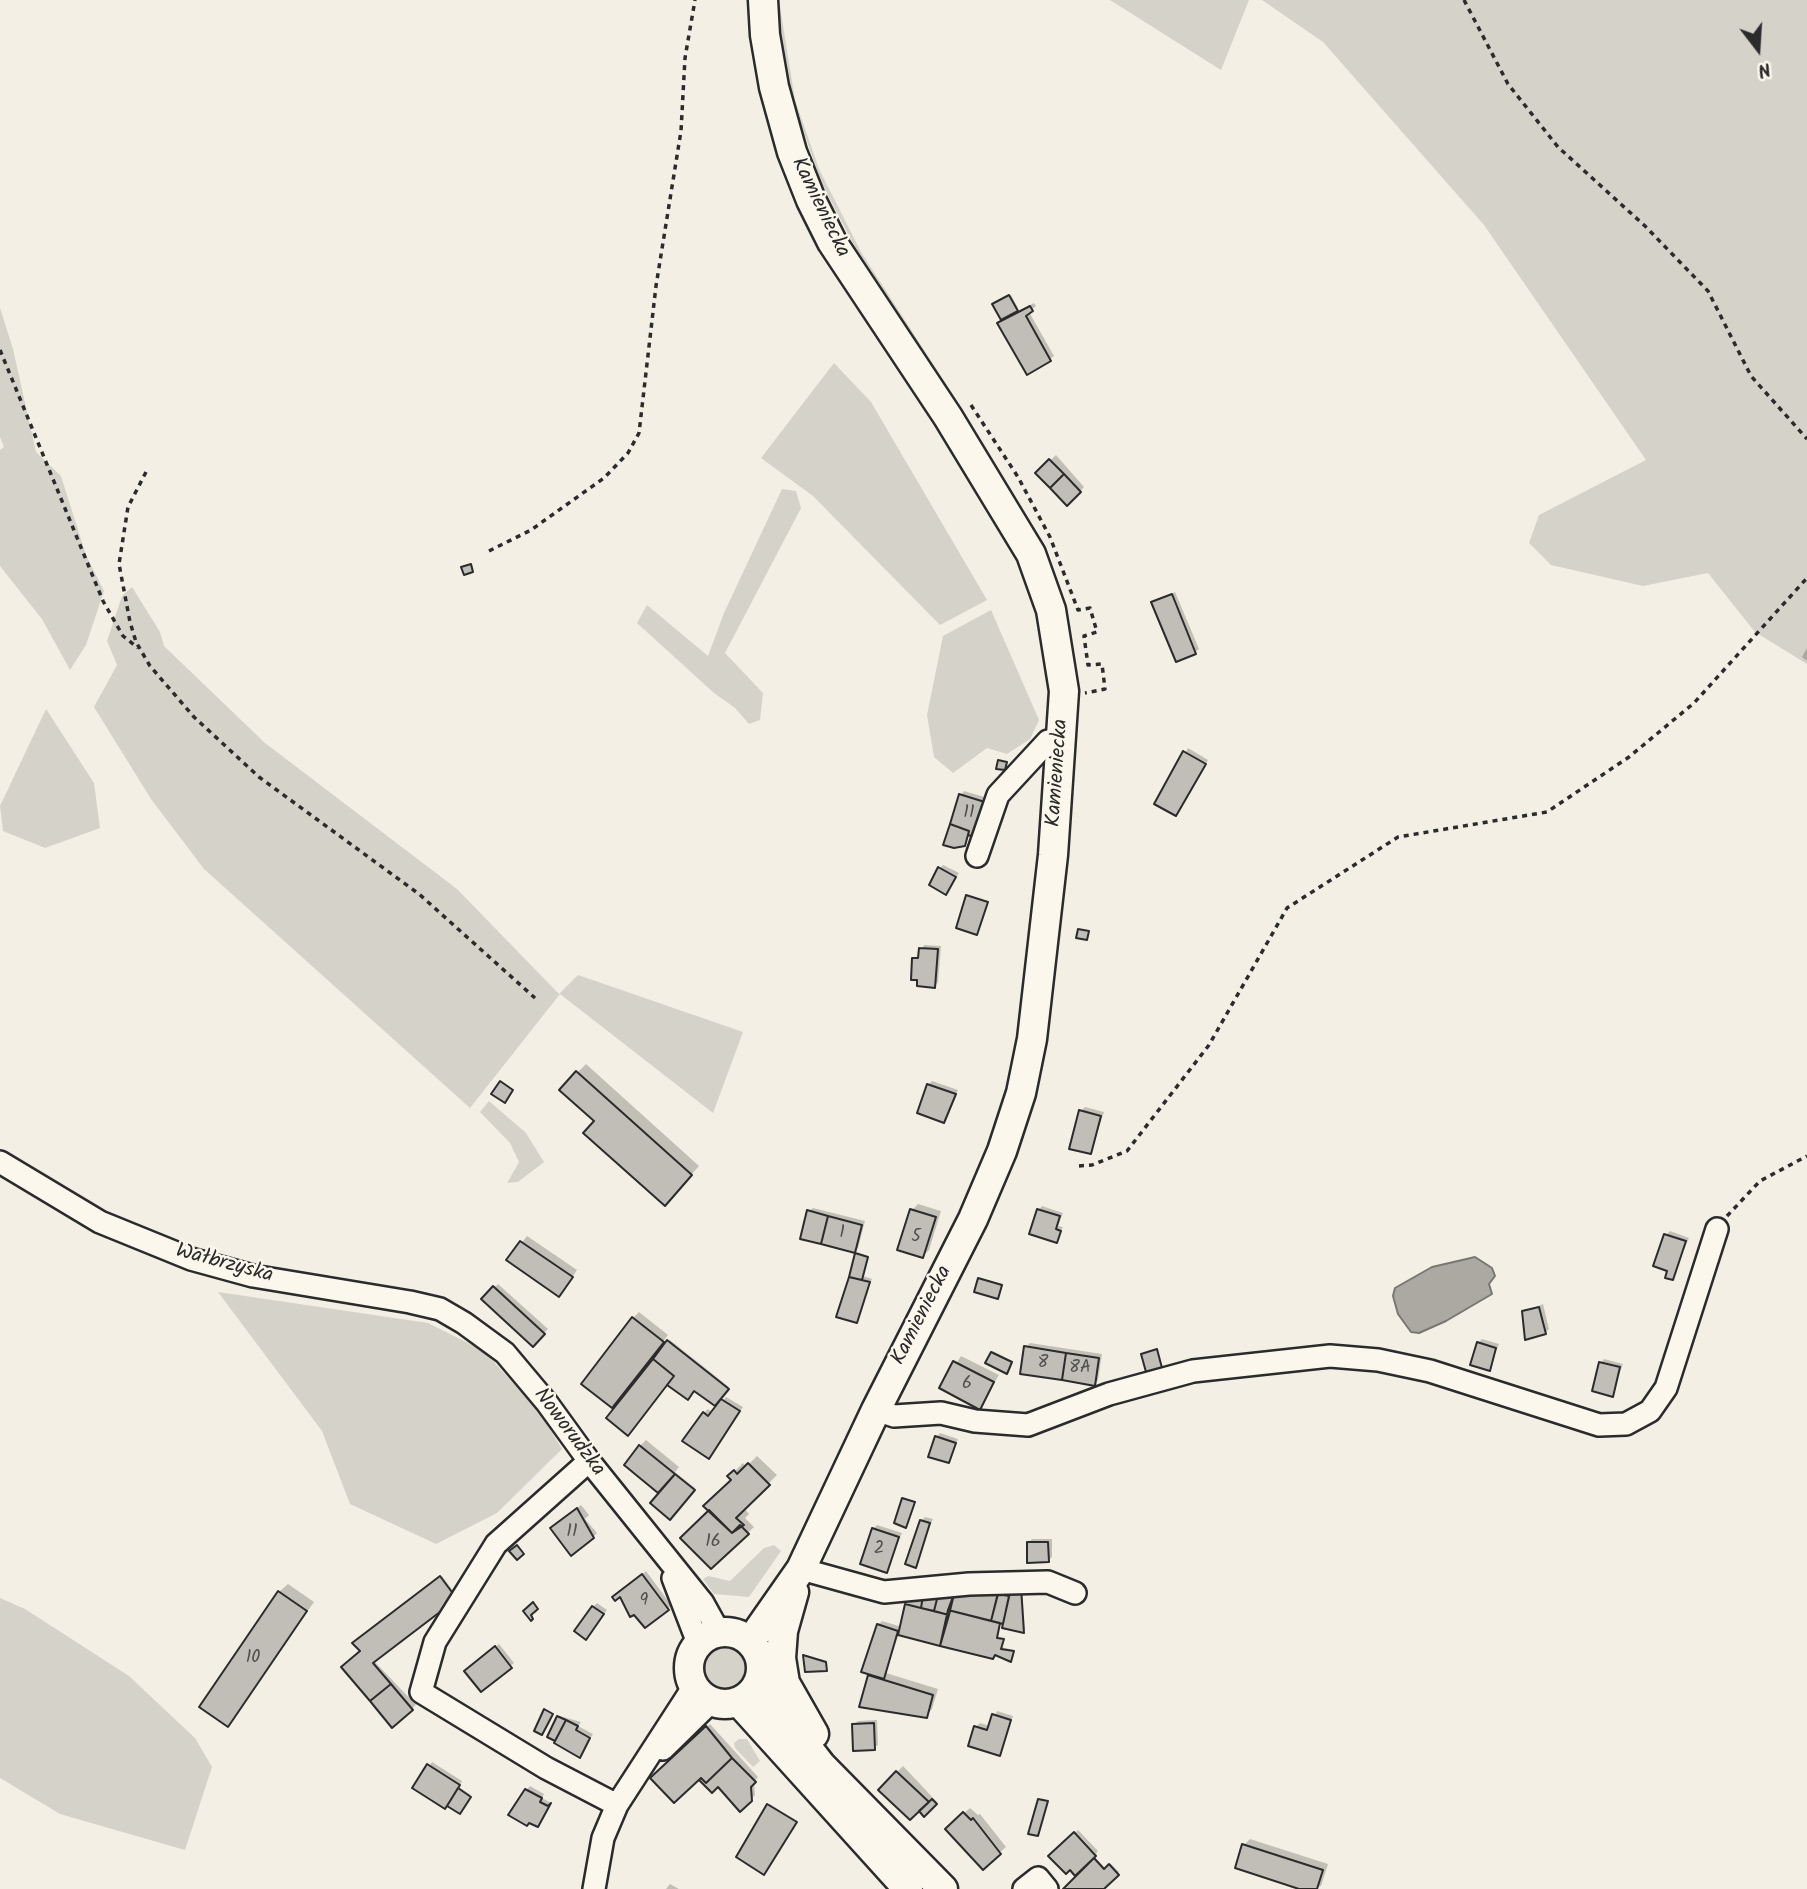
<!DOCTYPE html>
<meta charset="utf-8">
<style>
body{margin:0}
#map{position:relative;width:1807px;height:1889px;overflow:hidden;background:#f3efe4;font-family:Kalam,sans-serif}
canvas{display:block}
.north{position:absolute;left:1723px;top:14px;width:70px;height:70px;-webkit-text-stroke:5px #fbf7ec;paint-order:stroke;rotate:163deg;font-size:19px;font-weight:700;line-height:28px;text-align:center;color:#2b2b2b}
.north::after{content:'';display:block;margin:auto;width:24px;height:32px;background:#2b2b2b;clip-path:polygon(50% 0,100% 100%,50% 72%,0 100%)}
</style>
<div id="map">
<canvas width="1807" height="1889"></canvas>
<div class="north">N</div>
</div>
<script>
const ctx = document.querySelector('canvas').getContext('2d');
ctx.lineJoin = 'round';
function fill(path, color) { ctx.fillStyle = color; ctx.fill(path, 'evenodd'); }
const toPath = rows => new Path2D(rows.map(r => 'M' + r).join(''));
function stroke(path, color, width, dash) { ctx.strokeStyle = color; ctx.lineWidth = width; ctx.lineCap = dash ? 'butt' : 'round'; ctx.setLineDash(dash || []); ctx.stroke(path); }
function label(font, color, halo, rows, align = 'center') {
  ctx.font = font + ' Kalam,sans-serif'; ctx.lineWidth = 5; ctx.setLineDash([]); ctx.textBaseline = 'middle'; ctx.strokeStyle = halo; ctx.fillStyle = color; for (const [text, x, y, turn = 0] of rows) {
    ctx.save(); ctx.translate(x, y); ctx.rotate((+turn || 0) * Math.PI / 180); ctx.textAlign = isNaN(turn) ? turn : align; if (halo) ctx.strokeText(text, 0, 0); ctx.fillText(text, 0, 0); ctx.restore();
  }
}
const green = toPath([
 [775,0,779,0,795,100,819,169,861,252,957,401,947,391,859,255,820,180,788,85],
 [1110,0,1249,0,1221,70],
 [1262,0,1807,0,1807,664,1755,632,1708,573,1643,586,1551,565,1529,543,1539,515,1646,460,1484,225,1323,42],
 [0,308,13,349,36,452,61,476,86,555,104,591,86,645,70,670,42,619,0,566,0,450,4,447,0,437],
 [834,363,871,402,987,600,940,625,813,496,761,458],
 [782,489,796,491,801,508,725,653,763,693,760,720,749,724,735,708,714,693,637,623,647,605,708,656,724,613],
 [132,587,160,632,164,646,265,743,457,889,559,994,578,975,743,1032,713,1113,560,994,470,1108,204,869,151,799,94,707,117,665,107,641,122,596],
 [991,610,1039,720,1030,739,1007,754,987,748,953,773,934,757,927,715,943,636],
 [46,709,94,783,100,828,45,848,3,831,0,806],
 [489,1101,526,1133,544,1162,518,1182,507,1183,519,1162,510,1143,480,1112],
 [218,1292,428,1323,484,1351,539,1412,562,1449,497,1513,436,1544,350,1504,322,1431],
 [774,1545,781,1551,749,1597,714,1594,703,1579,708,1576,730,1581,764,1548],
 [0,1598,25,1609,129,1676,195,1738,212,1767,185,1850,60,1814,0,1778],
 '702 1667a22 22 0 1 1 44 0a22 22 0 1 1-44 0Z',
 [739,1739,747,1739,760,1761,753,1767,735,1748,734,1743]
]);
const water = toPath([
 [1475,1257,1492,1268,1495,1276,1489,1284,1492,1294,1446,1321,1419,1333,1411,1332,1398,1314,1393,1296,1395,1288,1432,1267,1475,1257]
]);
const shadow = toPath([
 [1011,295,1018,308,1013,314,1034,303,1036,306,1029,312,1054,356,1050,359,1000,323,1003,319,994,304],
 [1056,455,1084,487,1067,504,1037,473],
 [1175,592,1199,649,1195,652,1153,603],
 [1807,648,1807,661,1802,657],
 [1188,748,1208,760,1179,810,1156,803],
 [964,791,991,799,965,843,961,795],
 [943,865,959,873,946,893,940,868],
 [924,945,941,946,938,982,935,986,913,959,920,955],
 [586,1064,699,1166,673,1195,596,1120,577,1073],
 [932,1081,958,1090,944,1121,928,1085],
 [1085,1107,1104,1112,1091,1152,1081,1111],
 [918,1204,941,1211,929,1250,923,1256,912,1210],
 [1042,1206,1063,1213,1058,1226,1063,1227,1056,1241,1039,1210],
 [813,1208,865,1221,858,1248,854,1251,809,1211],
 [1670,1231,1689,1238,1672,1278,1666,1235],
 [527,1236,577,1270,565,1288,509,1259],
 [857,1252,868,1256,863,1276,872,1279,856,1321,838,1316],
 [981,1278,1003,1284,998,1297,979,1279],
 [498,1284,548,1329,533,1345,483,1299],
 [1543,1304,1549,1329,1545,1333,1523,1312],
 [639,1312,668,1335,619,1398,633,1318],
 [1482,1339,1499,1344,1489,1369,1478,1343],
 [670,1340,729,1387,715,1404,694,1389,667,1383,608,1418],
 [1030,1343,1102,1354,1098,1380,1095,1384,1026,1347],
 [993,1351,1012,1361,1008,1370,992,1353],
 [961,1356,999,1375,980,1407,941,1388],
 [1604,1359,1623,1364,1612,1395,1601,1363],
 [726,1397,743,1407,713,1453,704,1413,708,1409,713,1413],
 [940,1433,958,1439,949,1461,937,1437],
 [646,1440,679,1467,675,1472,695,1488,670,1518,671,1481,640,1446],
 [757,1456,777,1475,744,1508,749,1514,745,1518,754,1527,711,1567,711,1510,733,1480,730,1476,743,1463,746,1467],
 [581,1505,589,1515,585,1519,597,1533,593,1537,556,1525],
 [925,1517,933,1519,915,1566,921,1521],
 [877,1525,902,1533,886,1571,873,1529],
 [1032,1539,1052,1539,1052,1557,1048,1560,1028,1543],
 [646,1571,671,1605,668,1609,631,1615,624,1606,627,1603,618,1593],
 [442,1576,457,1596,374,1661,416,1705,393,1725,362,1651,355,1642],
 [288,1584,314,1602,228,1725,279,1592],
 [1022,1587,1025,1630,1003,1626,1001,1621,998,1637,1004,1638,1001,1647,1014,1650,1011,1660,995,1654,899,1633,886,1673,938,1689,932,1709,926,1716,869,1676,878,1625,882,1621,902,1627,907,1605,913,1598,924,1601,985,1590,1011,1595],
 [597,1603,607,1610,590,1634,593,1607],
 [499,1644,514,1663,481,1690,470,1667],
 [806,1655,827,1661,827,1668,826,1669],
 [997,1711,1013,1716,1000,1754,976,1727,980,1723,990,1726],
 [560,1716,581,1722,578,1726,593,1734,580,1756,549,1736],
 [877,1720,878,1745,874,1748,854,1725,858,1721],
 [710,1724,758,1777,754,1782,755,1795,740,1810,718,1785,712,1791,699,1778,653,1778],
 [432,1762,462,1781,459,1787,471,1795,459,1812,447,1804,429,1766],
 [903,1766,937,1802,924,1814,880,1790],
 [530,1786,544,1794,542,1798,551,1803,538,1825,510,1814,517,1801],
 [770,1804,797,1821,765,1872,769,1805],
 [970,1808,978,1815,980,1814,1006,1847,983,1867,953,1823],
 [1078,1830,1098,1851,1096,1854,1076,1832],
 [1073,1835,1106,1869,1111,1864,1119,1872,1102,1889,1066,1889,1078,1876,1070,1867],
 [1250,1839,1328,1864,1321,1886,1305,1889,1244,1845],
 [670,1884,679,1889,666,1889]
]);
const building = toPath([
 [1009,295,1018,311,1001,320,992,304,1009,295],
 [1030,306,1033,311,1026,316,1051,361,1027,375,997,323,1030,306],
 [1049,459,1064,474,1050,488,1035,473,1049,459],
 [1064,474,1081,492,1067,506,1050,488,1064,474],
 [471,564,473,572,464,575,461,567,471,564],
 [1172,594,1196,654,1176,662,1151,602,1172,594],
 [1183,751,1206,764,1176,816,1154,804,1183,751],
 [998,760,1007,762,1005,770,996,769,998,760],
 [959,794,988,803,975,837,968,835,969,831,950,824,959,794],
 [950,824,969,831,965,846,954,848,943,845,950,824],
 [938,867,956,877,946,895,929,885,938,867],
 [966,895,988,902,977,935,956,928,966,895],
 [1078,929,1089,931,1087,940,1076,938,1078,929],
 [919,948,938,949,935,988,917,986,917,980,911,980,912,958,918,958,919,948],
 [576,1071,692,1175,665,1206,583,1133,594,1121,559,1090,576,1071],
 [500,1081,513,1090,505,1103,491,1094,500,1081],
 [927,1084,956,1094,944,1123,917,1113,927,1084],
 [1079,1110,1101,1116,1091,1154,1069,1149,1079,1110],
 [910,1209,936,1217,923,1258,897,1250,910,1209],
 [1037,1209,1060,1216,1056,1229,1061,1231,1057,1243,1029,1234,1037,1209],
 [807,1210,828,1216,821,1244,800,1239,807,1210],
 [828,1216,862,1225,855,1253,821,1244,828,1216],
 [1664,1234,1686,1241,1673,1280,1665,1278,1667,1271,1653,1266,1664,1234],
 [520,1241,573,1277,559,1297,506,1260,520,1241],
 [855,1253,868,1257,862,1280,849,1277,855,1253],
 [849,1277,870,1282,857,1323,836,1317,849,1277],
 [978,1278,1002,1285,998,1299,974,1292,978,1278],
 [493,1286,545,1334,533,1347,481,1299,493,1286],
 [1539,1307,1546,1334,1525,1340,1522,1311,1539,1307],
 [632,1317,664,1342,612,1408,581,1384,632,1317],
 [667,1340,729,1389,715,1406,694,1391,688,1400,667,1385,674,1376,653,1359,667,1340],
 [1477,1342,1496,1348,1490,1371,1470,1365,1477,1342],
 [1024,1346,1066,1353,1062,1380,1020,1374,1024,1346],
 [1157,1349,1162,1368,1146,1372,1141,1354,1157,1349],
 [991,1352,1012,1362,1007,1374,985,1363,991,1352],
 [1066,1353,1099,1358,1095,1386,1062,1380,1066,1353],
 [653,1359,674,1376,628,1436,606,1418,653,1359],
 [953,1361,994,1382,980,1410,939,1388,953,1361],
 [1599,1362,1620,1367,1613,1397,1592,1391,1599,1362],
 [721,1399,740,1411,709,1459,682,1441,703,1412,708,1416,721,1399],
 [935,1436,956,1443,949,1463,928,1457,935,1436],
 [639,1445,675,1474,658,1493,624,1465,639,1445],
 [748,1463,770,1485,736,1518,744,1525,732,1533,703,1506,731,1480,727,1476,734,1470,737,1474,748,1463],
 [675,1474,695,1490,670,1520,650,1503,675,1474],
 [902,1498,915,1502,906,1528,894,1523,902,1498],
 [577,1508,594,1538,571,1556,550,1528,577,1508],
 [709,1510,732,1533,740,1525,749,1534,711,1569,680,1538,709,1510],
 [920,1520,930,1523,916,1568,905,1564,920,1520],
 [872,1528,899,1537,887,1573,860,1564,872,1528],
 [1027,1542,1048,1542,1049,1562,1027,1563,1027,1542],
 [517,1545,524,1554,517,1560,509,1551,517,1545],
 [642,1574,669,1610,645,1628,634,1615,630,1617,620,1597,615,1601,612,1597,642,1574],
 [440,1576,457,1599,373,1663,391,1684,370,1701,341,1667,360,1651,352,1643,440,1576],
 [1021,1587,1024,1633,1002,1628,1011,1588,1021,1587],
 [278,1591,307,1611,228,1727,199,1707,278,1591],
 [998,1593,991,1621,948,1610,954,1594,998,1593],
 [954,1594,949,1615,934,1611,938,1595,954,1594],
 [998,1594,1009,1596,1003,1624,991,1621,998,1594],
 [938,1595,934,1611,921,1608,923,1596,938,1595],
 [533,1602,538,1609,531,1615,533,1619,531,1621,523,1611,533,1602],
 [905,1604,949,1615,940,1646,898,1635,905,1604],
 [592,1606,604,1614,586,1640,574,1631,592,1606],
 [948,1610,1000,1623,997,1638,1004,1639,1001,1649,1014,1651,1011,1662,995,1655,993,1659,940,1646,948,1610],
 [877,1624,898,1631,884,1679,861,1672,877,1624],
 [495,1646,512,1668,481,1692,464,1671,495,1646],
 [803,1655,826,1662,827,1671,805,1672,803,1655],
 [868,1675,933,1695,927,1718,859,1707,868,1675],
 [391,1684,413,1710,392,1728,370,1701,391,1684],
 [544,1709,553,1714,542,1735,534,1731,544,1709],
 [992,1714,1011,1720,1000,1756,968,1746,974,1726,987,1730,992,1714],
 [557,1716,566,1720,555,1741,547,1737,557,1716],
 [566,1720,578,1726,576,1730,590,1738,580,1758,554,1743,566,1720],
 [874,1723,875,1750,853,1751,852,1724,874,1723],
 [706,1726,732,1758,706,1783,701,1778,674,1803,650,1778,706,1726],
 [732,1758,756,1782,751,1787,752,1801,740,1812,718,1787,712,1793,699,1780,701,1778,706,1783,732,1758],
 [427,1764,460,1785,445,1809,412,1788,427,1764],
 [896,1771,929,1802,910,1820,878,1790,896,1771],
 [458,1788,471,1797,460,1814,447,1806,458,1788],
 [525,1789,542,1798,540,1802,548,1806,551,1803,538,1827,529,1823,527,1826,508,1815,525,1789],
 [932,1799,937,1804,924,1817,919,1811,932,1799],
 [1038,1799,1048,1801,1038,1836,1028,1834,1038,1799],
 [767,1804,797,1822,764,1875,736,1857,767,1804],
 [963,1812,971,1820,973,1818,1001,1854,983,1870,945,1829,963,1812],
 [1074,1832,1096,1856,1075,1876,1070,1870,1066,1874,1048,1856,1074,1832],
 [1242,1844,1323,1870,1317,1889,1299,1889,1235,1868,1242,1844],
 [1094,1858,1104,1869,1109,1864,1119,1875,1104,1889,1063,1889,1094,1858]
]);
const path = toPath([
 [1464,0,1508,84,1558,147,1645,226,1708,291,1751,376,1807,439],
 [0,350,103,601,123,636,138,648],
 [971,405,1018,477,1050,537,1078,610,1090,608,1097,632,1084,636,1088,665,1102,664,1105,689,1085,693],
 [146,472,128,507,119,564,130,622,136,642,150,666,194,717,259,777,419,894,535,998],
 [489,551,531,530,604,478,628,453,639,433,656,286,681,131,685,58,695,0],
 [1079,1166,1092,1165,1127,1151,1209,1045,1287,908,1398,837,1547,812,1629,757,1694,703,1807,578],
 [1727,1216,1760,1181,1807,1156]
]);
const minor = toPath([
 [977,856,998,795,1048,741,1062,740],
 [0,1162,100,1222,191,1259,253,1276,410,1302,440,1309,464,1323,505,1353,547,1403,589,1461,703,1603,719,1632],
 [876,1410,894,1416,941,1413,975,1421,1028,1425,1109,1394,1193,1371,1330,1356,1378,1360,1430,1371,1599,1425,1626,1424,1650,1411,1666,1388,1717,1229],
 [589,1461,496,1544,435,1642,421,1692,546,1768,617,1805],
 [801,1569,884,1592,969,1584,1048,1582,1075,1593],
 [673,1578,698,1643],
 [663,1749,711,1702],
 [594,1889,603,1838,617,1805,694,1686],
 [1024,1889,1038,1878,1047,1889]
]);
const major = toPath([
 [794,1592,783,1631,781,1658,785,1683,814,1734],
 '689 1668a36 36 0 1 1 72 0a36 36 0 1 1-72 0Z',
 [750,1642,801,1569,876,1410,973,1219,1002,1151,1021,1093,1032,1039,1053,855,1064,691,1051,610,1031,554,948,417,832,242,811,200,792,152,774,87,765,35,763,0],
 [758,1684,821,1765,943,1889],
 [739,1702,908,1889]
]);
const numberNames = [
 ["11",969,814],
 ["1",842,1234],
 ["5",916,1238],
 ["8",1043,1364],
 ["8A",1080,1369],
 ["6",967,1385],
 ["11",572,1533],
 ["16",713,1543],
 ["2",879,1550],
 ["9",644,1602],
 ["10",253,1659]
];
const streetNames = [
 ["Kamieniecka",819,208,64],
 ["Kamieniecka",1059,773,-86],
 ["Wałbrzyska",224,1265,15],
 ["Kamieniecka",923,1316,-63],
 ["Noworudzka",568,1433,53]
];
fill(green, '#d5d2c9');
fill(water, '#aca9a2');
stroke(water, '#787772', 2);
fill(shadow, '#0003');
fill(building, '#c0beb6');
stroke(building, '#2b2b2b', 2);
stroke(minor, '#2b2b2b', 26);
stroke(major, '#2b2b2b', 33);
stroke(path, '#2b2b2b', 3.5, [5, 5]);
stroke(minor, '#fbf7ec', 21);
stroke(major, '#fbf7ec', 28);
label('18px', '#50504e', null, numberNames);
label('21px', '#2b2b2b', '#fbf7ec', streetNames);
</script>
